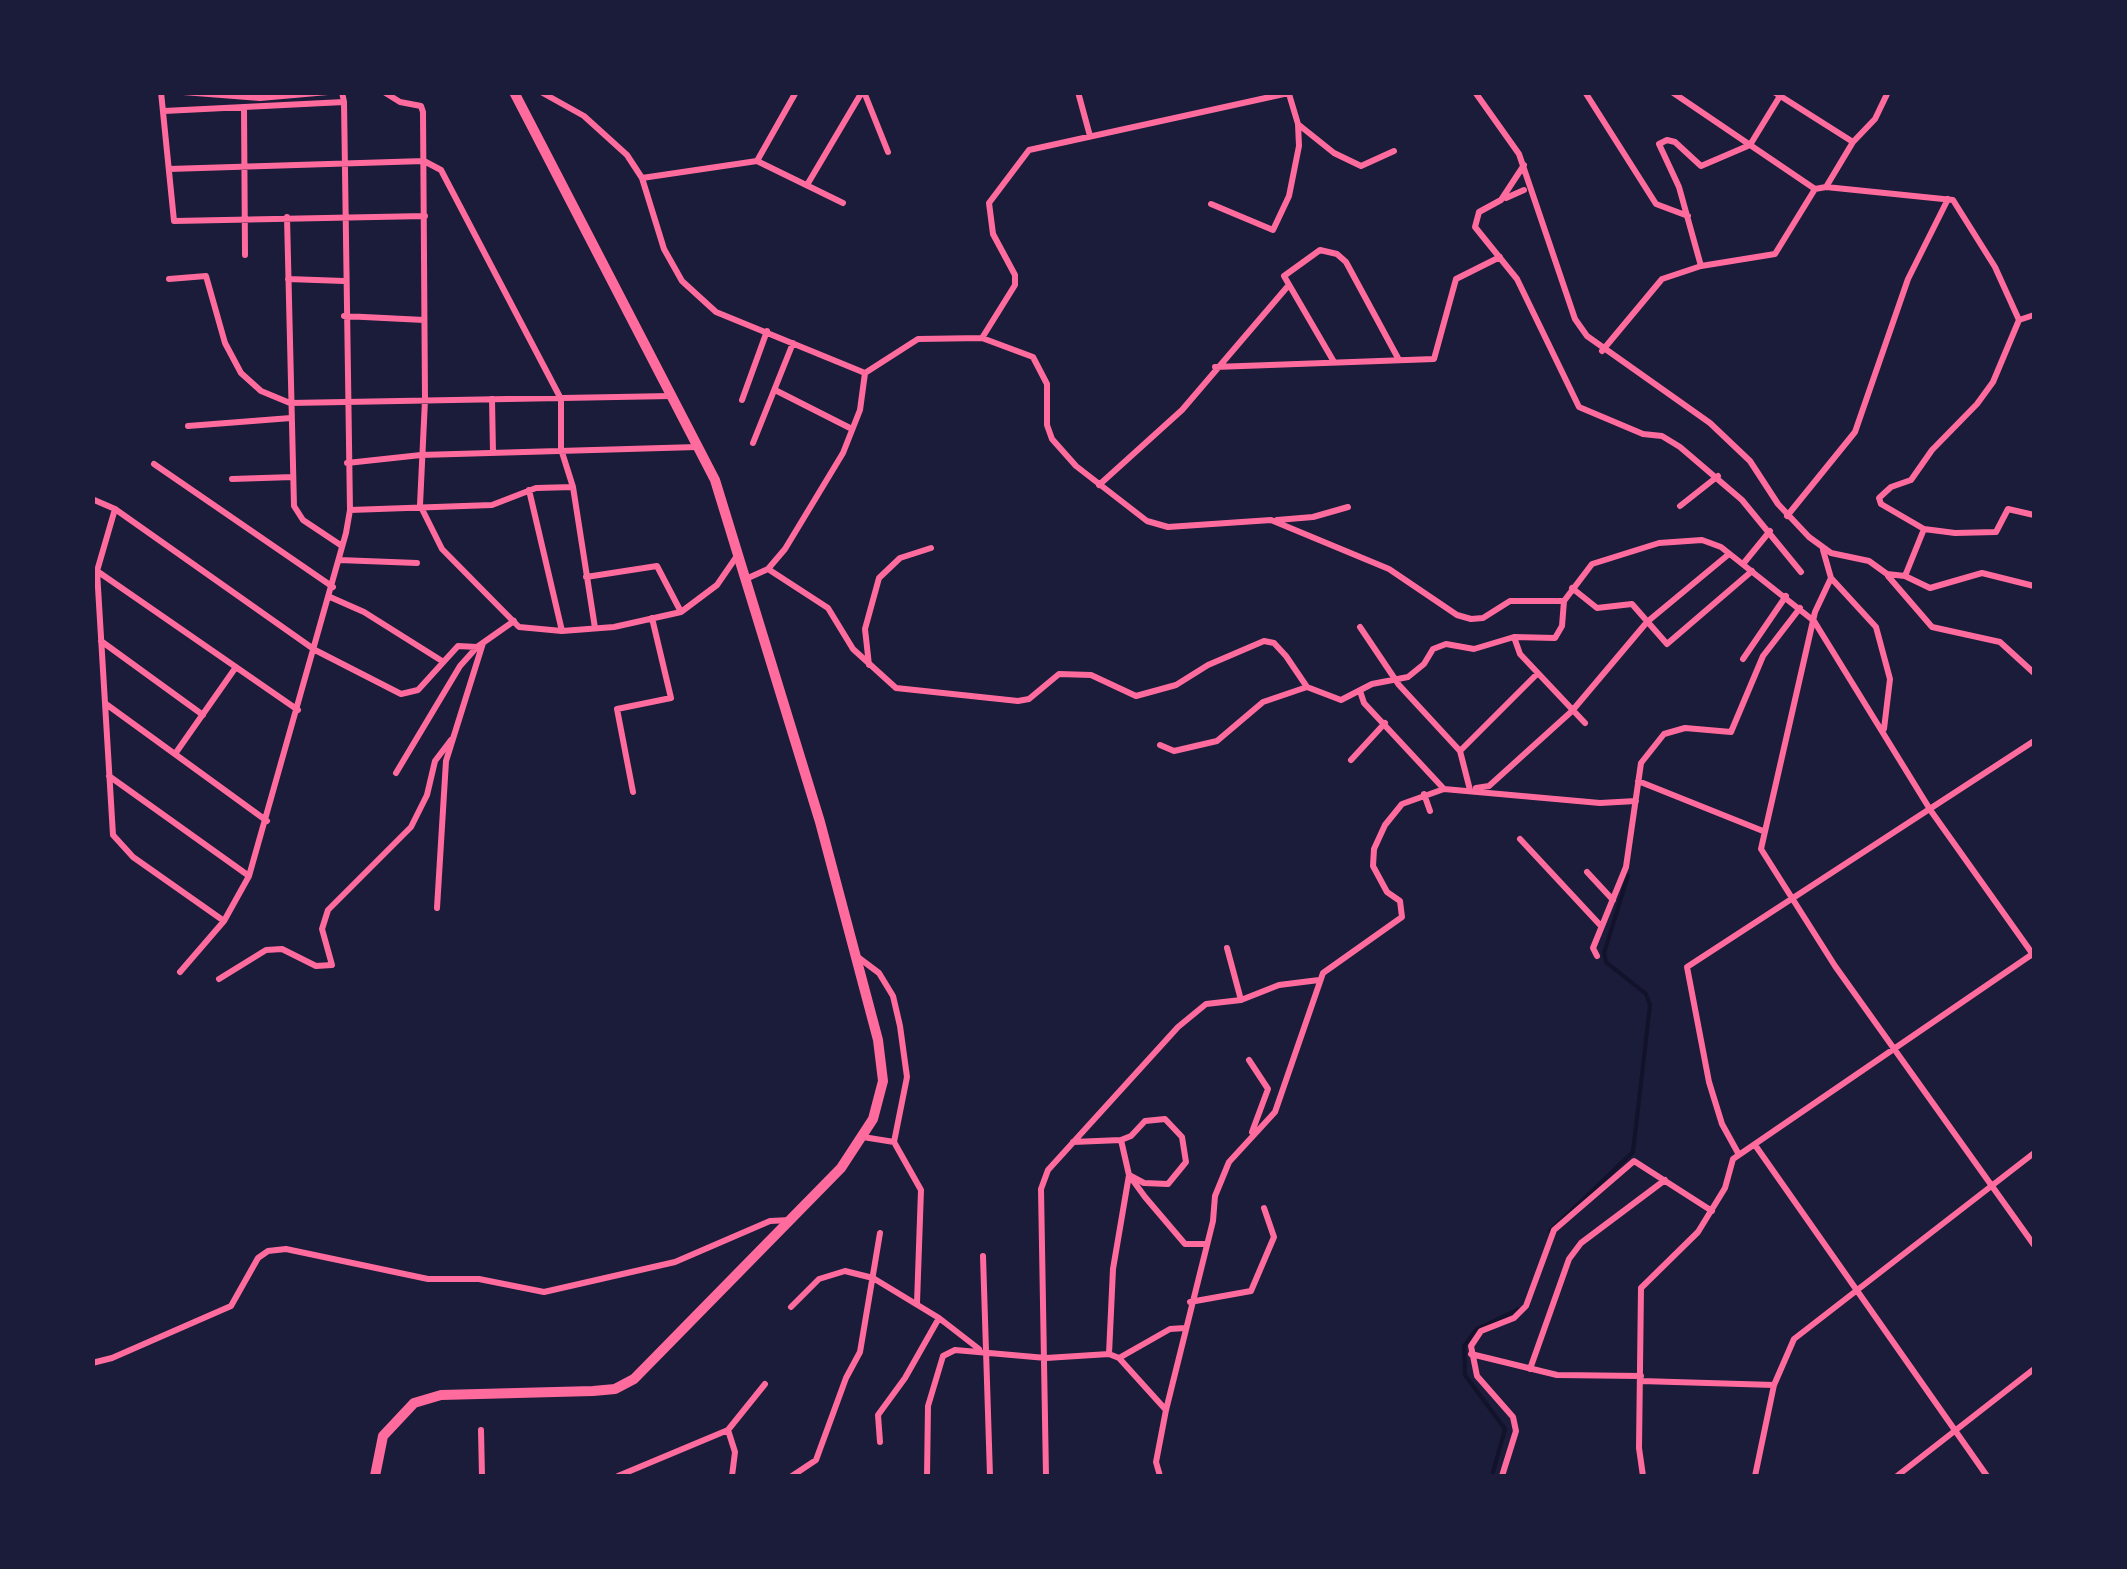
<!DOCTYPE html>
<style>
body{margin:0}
#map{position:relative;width:2127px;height:1569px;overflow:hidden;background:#1b1b3a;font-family:Mulish,sans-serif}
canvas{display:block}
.frame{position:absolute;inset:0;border:95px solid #1b1b3a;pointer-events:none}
</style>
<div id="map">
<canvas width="2127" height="1569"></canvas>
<div class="frame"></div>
</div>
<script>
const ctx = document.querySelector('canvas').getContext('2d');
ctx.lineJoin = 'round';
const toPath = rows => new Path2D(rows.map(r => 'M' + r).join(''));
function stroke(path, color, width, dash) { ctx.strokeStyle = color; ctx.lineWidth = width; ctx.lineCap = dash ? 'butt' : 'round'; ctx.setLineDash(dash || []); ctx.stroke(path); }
const stream = toPath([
 [1550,1231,1633,1152,1650,1005,1646,994,1606,962,1604,953,1628,876],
 [1492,1476,1505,1429,1465,1375,1464,1346,1477,1329,1519,1309]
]);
const minor = toPath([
 [161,92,174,221,425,216],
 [183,92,260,98,328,92],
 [384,92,400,102,421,106,423,112,425,400,420,505,442,549,519,627,562,631,614,627,681,612,717,585,739,553],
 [541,92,584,116,627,155,642,178,664,249,682,281,716,312,865,373,918,339,982,338,1033,357,1047,384,1047,425,1052,439,1076,466,1147,521,1168,527,1271,520,1389,569,1457,615,1471,619,1483,618,1510,601,1564,601],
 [864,92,888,152],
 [1078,92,1090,136],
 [1475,92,1519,154,1575,319,1587,336,1710,423,1750,461,1778,504,1809,537,1831,553,1869,561,1887,574,1905,576,1930,588,1982,573,2034,586],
 [1585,92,1656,204,1688,216],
 [1672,92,1815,189],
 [1774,92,1853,142],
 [244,108,245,255],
 [164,111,344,102,342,92],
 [1299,125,1334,153,1361,166,1394,151],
 [757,161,843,203],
 [757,161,796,92],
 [1524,165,1501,200,1479,212,1475,227,1517,279,1579,407,1643,434,1662,436,1680,447,1742,500,1801,572],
 [169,169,424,161,441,170,561,399,561,449,573,487,595,628],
 [642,178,757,161],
 [807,185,862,92],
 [1826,187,1953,200,1995,267,2019,320],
 [1506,198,1524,190],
 [1211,204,1273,230,1289,196,1299,146,1298,124,1289,94],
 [287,217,294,506,303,520,342,546],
 [1701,266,1679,187,1659,144,1667,140,1675,142,1701,166,1750,145,1780,96],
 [169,279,206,276,225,343,241,373,261,391,290,403,671,396],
 [288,279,344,281],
 [344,316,424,320],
 [2019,320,1993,382,1977,404,1932,450,1911,480,1891,487,1879,498,1881,504,1924,529,1955,533,1996,532,2008,509,2034,515],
 [2019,320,2034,315],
 [982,338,1015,285,1015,275,993,234,989,203,1029,150,1293,92],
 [1602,351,1662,279,1701,266,1775,254,1815,189,1826,187,1853,142,1875,119,1888,92],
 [1334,362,1284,276,1320,250,1337,254,1346,262,1399,360],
 [1215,367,1434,359,1456,279,1500,257],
 [777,391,852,429],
 [492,399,493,453],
 [742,400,767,331],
 [188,426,291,418],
 [753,443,793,343],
 [347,463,421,455,697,447],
 [154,464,333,587],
 [232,479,293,477],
 [1099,485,1182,410,1288,286],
 [529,490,562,631],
 [92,499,115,509,315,650,401,694,418,690,458,646,477,647],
 [1680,506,1718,476],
 [115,509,97,571,113,835,133,857,224,921],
 [350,510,492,505,536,488,573,487],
 [1787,516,1855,432,1908,279,1948,199],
 [1277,520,1313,517,1348,507],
 [1823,550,1831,578,1815,612,1761,849,1835,966,2034,1245],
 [339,560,417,563],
 [1743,564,1770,531],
 [768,569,828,608,853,649,896,688,1018,701,1029,699,1059,674,1091,675,1136,696,1176,685,1208,665,1264,641,1274,643,1286,656,1307,687,1341,700,1372,684,1408,677,1424,664,1433,649,1446,644,1474,649,1514,637,1555,638,1562,626,1564,601,1592,564,1659,543,1702,540,1721,547,1814,621,1931,811,2034,956],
 [97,571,298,710],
 [1888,576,1932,627,2000,642,2034,673],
 [1905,576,1924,529],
 [586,577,657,566,681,612],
 [748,578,768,569,785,549,843,453,860,410,865,373],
 [1831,578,1876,627,1890,679,1884,729],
 [1572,588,1597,608,1632,604,1667,644,1752,571],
 [330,597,364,612,442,661],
 [1360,627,1399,685,1460,751,1470,790],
 [1514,637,1520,654,1585,723],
 [101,641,203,715],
 [1743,659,1786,596],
 [869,665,865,629,879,578,900,558,931,548],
 [1360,691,1364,703,1444,789],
 [106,704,267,821],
 [1160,745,1174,751,1217,741,1263,702,1307,687],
 [1460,751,1538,673],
 [175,754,236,667],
 [1351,760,1385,723],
 [396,773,460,666,477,647,514,621],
 [109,776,249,876],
 [1638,781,1763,831],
 [1476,788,1489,786,1572,711,1647,622,1729,554],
 [633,792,617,709,671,698,652,618],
 [1424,794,1430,811],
 [1520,839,1601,926],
 [1587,872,1613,900],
 [437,908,446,761,483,643],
 [1227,948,1241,1000],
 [855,955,879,973,893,996,900,1026,907,1077,894,1142],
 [1597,956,1593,948,1626,867,1641,763,1664,734,1685,728,1731,732,1763,656,1800,608],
 [180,972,224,921,249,876,346,533,350,510,344,102],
 [219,979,266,950,282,949,316,966,332,965,322,929,328,910,411,827,427,795,435,761,451,740],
 [1249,1060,1268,1089,1252,1132],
 [863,1137,894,1142],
 [1121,1140,1129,1175,1145,1197,1185,1244,1205,1244],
 [894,1142,921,1190,917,1303],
 [1073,1142,1121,1140,1131,1136,1145,1121,1165,1119,1182,1137,1186,1162,1168,1184,1144,1183,1129,1175],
 [1755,1145,1987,1476],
 [1738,1153,1722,1124,1709,1082,1687,967,2034,741],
 [983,1256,990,1476],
 [1190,1302,1251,1291,1274,1237,1264,1208],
 [791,1307,819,1279,845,1271,873,1278,939,1318,979,1349],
 [1109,1354,1113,1269,1129,1175],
 [1471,1354,1557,1375,1641,1376],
 [1119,1358,1170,1329,1185,1328],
 [92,1363,112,1358,231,1306,258,1258,268,1251,286,1249,428,1279,479,1279,544,1292,675,1262,770,1221,790,1220],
 [1530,1369,1569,1259,1581,1243,1665,1180],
 [1641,1381,1774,1385],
 [481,1430,482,1476],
 [728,1430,735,1452,732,1476],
 [880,1442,878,1415,905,1378,939,1318],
 [618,1476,728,1430,765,1384],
 [792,1476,816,1460,846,1378,860,1352,880,1233],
 [927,1476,928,1406,943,1356,955,1350,1046,1358,1109,1354,1119,1358,1166,1410],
 [1046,1476,1041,1189,1048,1170,1178,1027,1206,1004,1241,1000,1279,985,1319,980],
 [1160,1476,1156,1462,1166,1410,1213,1221,1215,1196,1229,1162,1275,1112,1323,973,1402,917,1400,901,1387,892,1373,866,1374,849,1385,825,1402,804,1444,789,1600,803,1636,801],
 [1502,1476,1516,1431,1513,1417,1477,1376,1471,1346,1481,1331,1514,1318,1526,1306,1554,1230,1634,1161,1712,1211],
 [1643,1476,1639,1448,1641,1288,1698,1232,1725,1188,1733,1159,2034,953],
 [1755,1476,1774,1385,1794,1339,2034,1153],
 [1897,1476,2034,1369]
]);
const primary = toPath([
 [375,1476,383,1436,414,1403,441,1395,593,1391,615,1389,634,1379,841,1168,873,1119,883,1081,878,1040,820,822,715,480,514,92]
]);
stroke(stream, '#12122b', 4);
stroke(minor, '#ff6b9d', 6);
stroke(primary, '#ff6b9d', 10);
</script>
